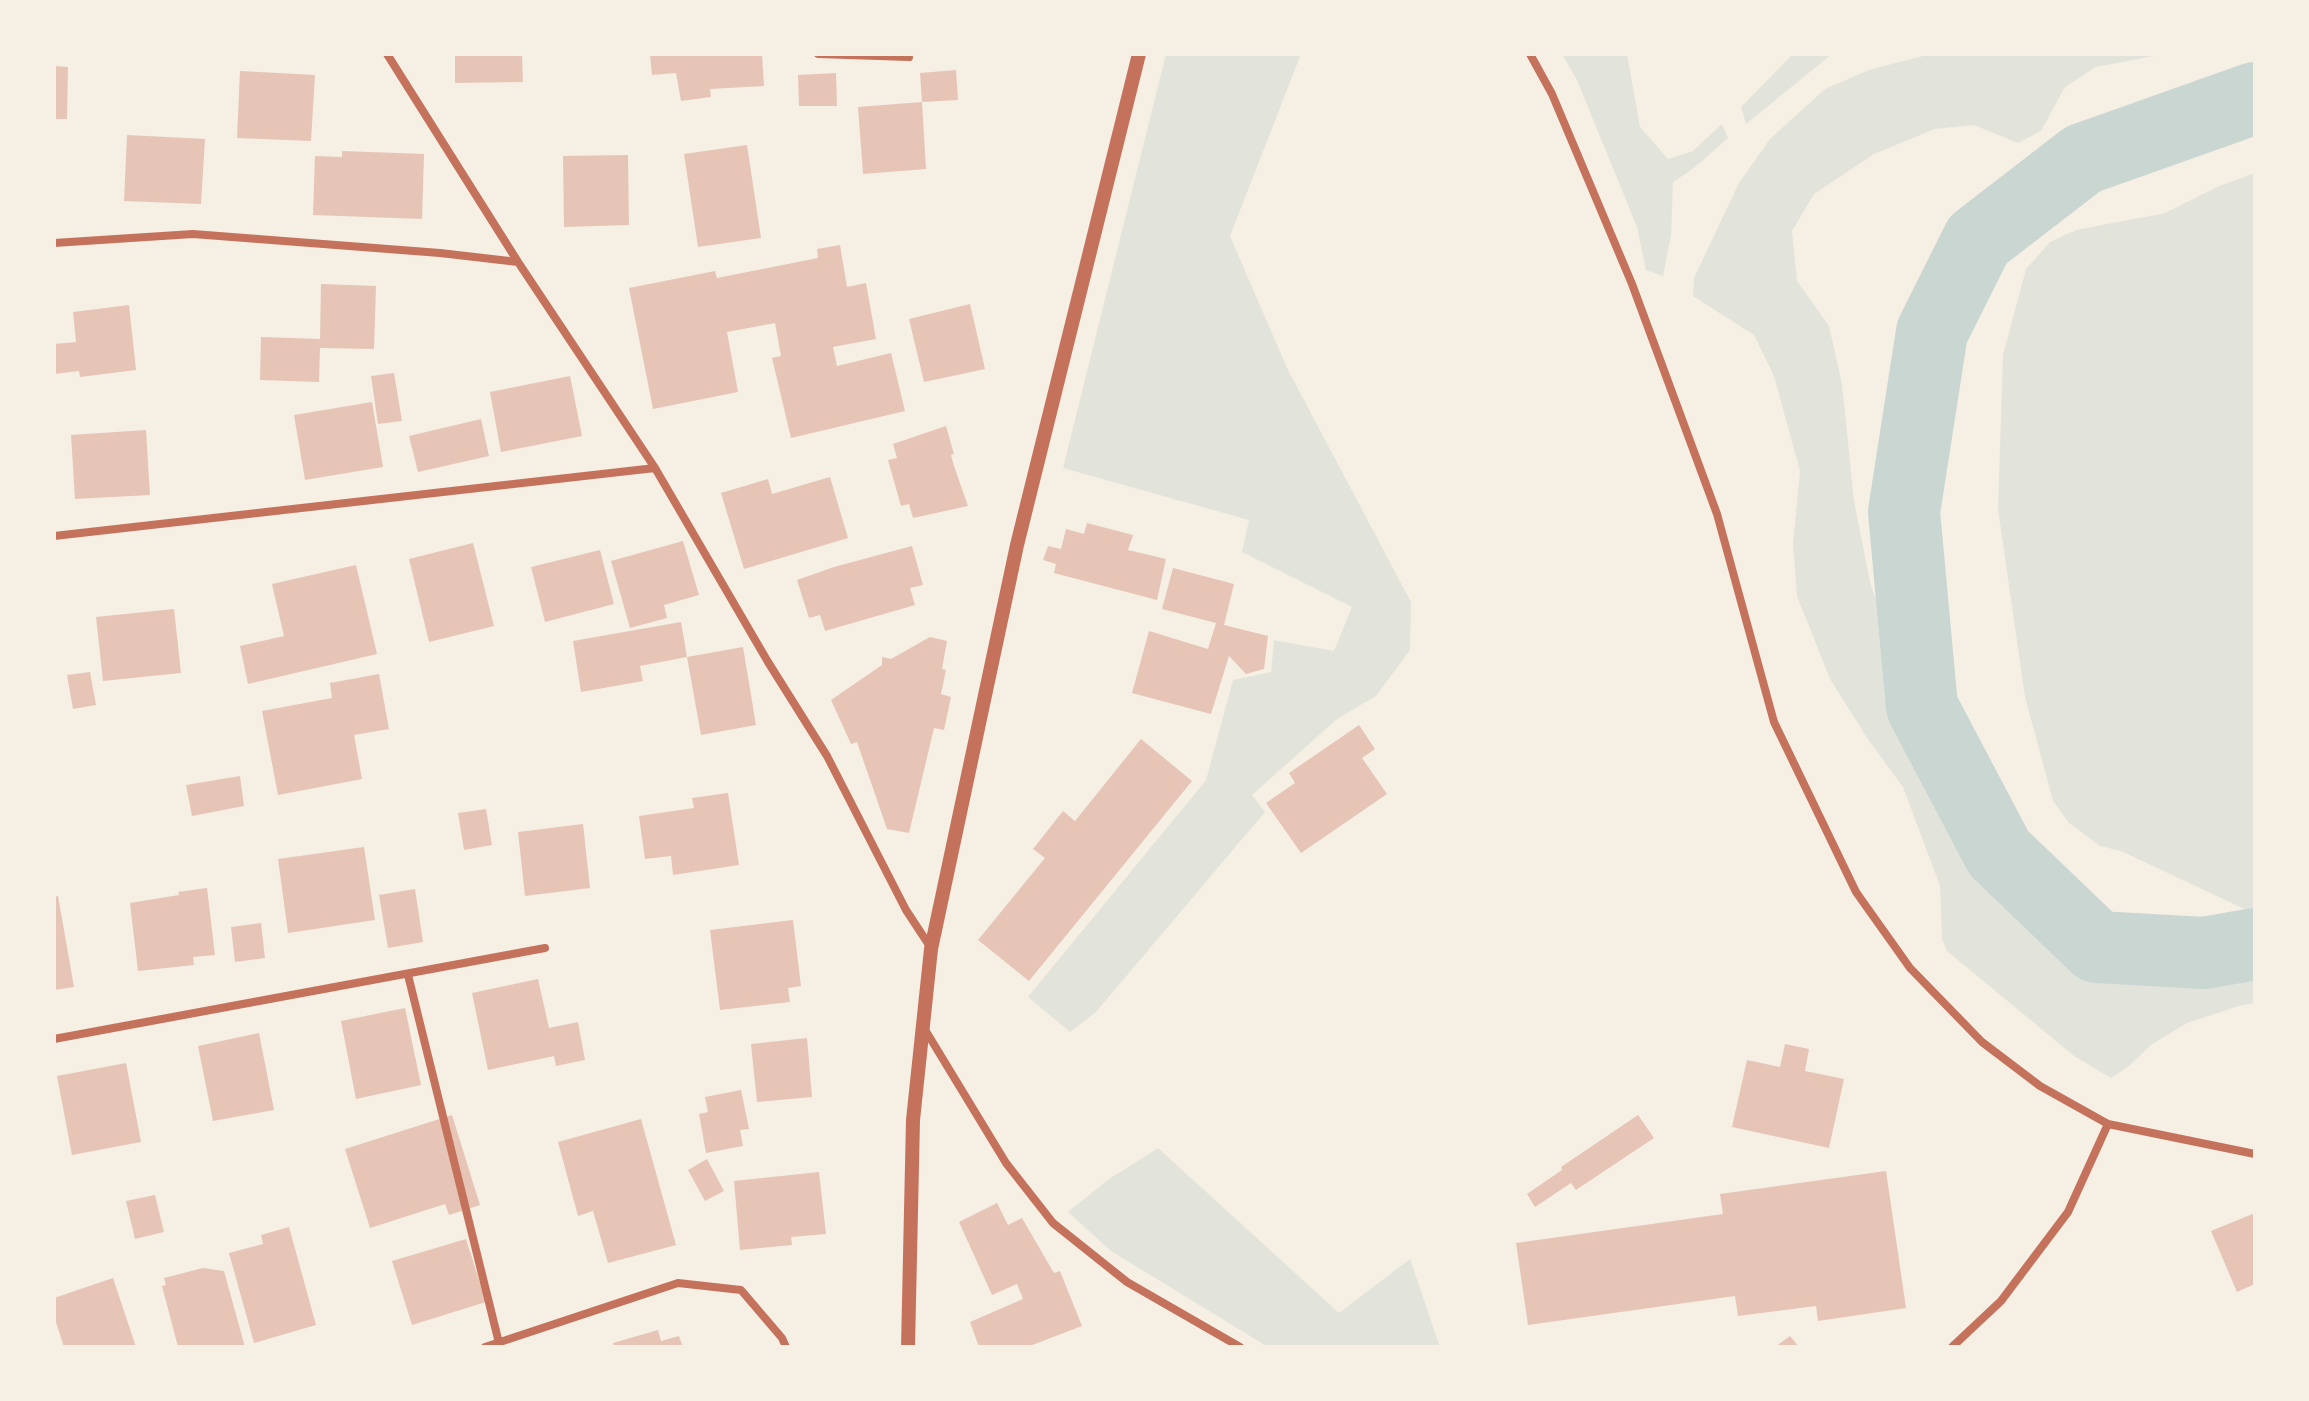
<!DOCTYPE html>
<style>
body{margin:0}
#map{position:relative;width:2309px;height:1401px;overflow:hidden;background:#f6efe4;font-family:Figtree,sans-serif}
canvas{display:block}
.frame{position:absolute;inset:0;border:56px solid #f6efe4;pointer-events:none}
</style>
<div id="map">
<canvas width="2309" height="1401"></canvas>
<div class="frame"></div>
</div>
<script>
const ctx = document.querySelector('canvas').getContext('2d');
ctx.lineJoin = 'round';
function fill(path, color) { ctx.fillStyle = color; ctx.fill(path, 'evenodd'); }
const toPath = rows => new Path2D(rows.map(r => 'M' + r).join(''));
function stroke(path, color, width, dash) { ctx.strokeStyle = color; ctx.lineWidth = width; ctx.lineCap = dash ? 'butt' : 'round'; ctx.setLineDash(dash || []); ctx.stroke(path); }
const green = toPath([
 [1166,54,1301,54,1230,236,1287,368,1411,602,1410,650,1376,696,1337,719,1252,795,1265,812,1096,1012,1070,1032,1028,997,1206,780,1233,680,1271,672,1274,640,1334,651,1352,607,1242,552,1249,520,1063,468],
 [1562,54,1627,54,1640,127,1668,159,1693,151,1722,124,1728,138,1694,168,1673,182,1671,235,1663,276,1646,270,1637,227,1577,80],
 [1793,54,1832,54,1746,124,1741,107],
 [1930,54,2164,54,2096,67,2065,87,2041,131,2018,143,1974,125,1935,129,1874,154,1814,194,1792,231,1797,281,1829,326,1842,384,1854,501,1870,582,1901,673,1948,766,1996,848,2053,925,2099,960,2146,976,2255,969,2255,1003,2239,1006,2187,1023,2151,1045,2129,1066,2111,1078,2074,1056,1947,951,1942,939,1940,886,1903,787,1867,738,1830,679,1797,596,1793,544,1800,471,1774,376,1754,335,1693,296,1694,278,1739,183,1770,139,1825,89,1869,70],
 [2255,173,2255,914,2121,851,2100,846,2069,823,2053,801,2025,697,1998,509,2003,355,2026,269,2050,242,2076,230,2165,213,2219,186],
 [1158,1148,1339,1313,1410,1259,1440,1347,1268,1347,1111,1251,1068,1212,1109,1179]
]);
const river = toPath([
 [2255,98,2083,159,1978,240,1932,332,1904,512,1922,707,1999,853,2097,947,2204,953,2255,944]
]);
const building = toPath([
 [455,54,522,54,523,82,455,83],
 [650,54,762,54,764,86,710,89,711,97,681,101,676,73,652,75],
 [54,66,68,67,67,119,54,119],
 [956,70,958,100,922,102,920,73],
 [240,71,315,75,311,141,237,138],
 [836,73,837,106,799,106,798,75],
 [922,102,926,169,863,174,858,107],
 [127,135,205,139,201,204,124,201],
 [747,145,761,238,698,247,684,154],
 [342,151,424,154,422,219,313,215,315,156,342,157],
 [628,155,629,225,564,227,563,156],
 [840,245,847,287,866,283,876,339,833,347,837,366,891,353,905,411,791,438,772,358,781,356,775,323,727,332,738,392,653,409,629,288,715,271,717,278,818,258,817,249],
 [321,284,376,286,374,349,320,348,319,382,260,380,261,337,320,339],
 [970,304,985,369,924,382,909,319],
 [129,305,136,370,80,377,79,371,54,374,54,344,76,342,73,312],
 [394,373,402,421,378,424,371,376],
 [570,376,582,436,501,452,490,392],
 [372,402,383,467,305,480,294,415],
 [481,419,489,456,418,472,409,436],
 [946,426,954,454,951,455,954,466,968,506,913,518,909,504,901,506,888,460,897,458,893,444],
 [146,430,150,495,75,499,71,435],
 [830,477,848,538,744,569,721,493,768,479,772,494],
 [1087,523,1133,535,1128,550,1166,559,1157,600,1054,573,1056,564,1043,560,1048,546,1061,549,1066,529,1084,534],
 [683,541,699,595,664,605,667,618,630,628,611,561],
 [473,543,494,626,429,642,409,559],
 [912,546,923,585,910,588,915,605,825,631,820,615,809,618,797,580,834,567],
 [600,550,614,604,545,622,531,567],
 [356,565,377,654,248,684,240,646,284,636,272,584],
 [1173,568,1234,584,1224,625,1268,636,1264,669,1246,674,1229,656,1211,714,1132,693,1149,631,1208,649,1216,623,1162,609],
 [174,609,181,673,103,681,96,617],
 [681,622,687,657,743,647,756,725,701,735,687,657,640,666,643,681,581,692,573,641],
 [930,637,947,641,942,669,946,670,941,694,951,697,944,730,934,728,909,833,887,829,857,742,851,744,831,700,882,665,882,657,891,659],
 [90,672,96,705,73,709,67,675],
 [379,674,389,729,354,735,362,779,278,795,262,711,332,698,330,683],
 [1359,725,1375,749,1362,758,1387,794,1301,853,1266,803,1295,783,1289,773],
 [1141,739,1192,781,1029,981,978,940,1045,858,1033,849,1063,811,1075,821],
 [240,776,244,806,192,816,186,785],
 [728,793,739,865,673,875,671,856,645,859,639,816,694,808,692,798],
 [486,809,492,845,464,850,458,813],
 [583,824,590,888,525,896,518,832],
 [364,847,375,920,288,933,278,859],
 [207,888,215,955,193,957,194,965,138,971,130,903,179,895,178,892],
 [415,889,423,942,388,948,379,895],
 [58,896,74,987,54,990,54,897],
 [793,920,801,986,788,988,790,1002,720,1010,710,930],
 [261,923,265,958,235,962,231,927],
 [538,979,549,1028,578,1022,585,1060,556,1066,554,1056,488,1070,472,993],
 [405,1008,421,1085,356,1099,341,1021],
 [259,1033,274,1110,213,1121,198,1046],
 [807,1038,812,1097,757,1102,751,1044],
 [1785,1044,1809,1049,1805,1071,1844,1079,1829,1148,1732,1127,1747,1060,1780,1067],
 [126,1063,141,1142,72,1155,57,1076],
 [741,1090,749,1129,740,1130,743,1146,706,1153,699,1114,708,1112,705,1097],
 [452,1115,480,1205,449,1215,445,1204,370,1228,345,1149],
 [1638,1115,1654,1138,1576,1190,1571,1183,1535,1207,1527,1194,1562,1170,1561,1167],
 [641,1119,676,1245,608,1263,593,1211,578,1216,558,1142],
 [707,1159,724,1191,705,1201,688,1170],
 [1886,1171,1906,1308,1818,1321,1816,1306,1738,1316,1735,1296,1528,1325,1516,1243,1723,1214,1720,1194],
 [819,1172,826,1234,791,1237,792,1245,740,1250,734,1181],
 [155,1195,164,1232,135,1239,126,1201],
 [997,1203,1008,1225,1022,1218,1054,1273,1060,1271,1082,1326,1027,1347,979,1347,970,1322,1023,1299,1017,1284,992,1295,959,1222],
 [2255,1213,2255,1284,2237,1292,2211,1231],
 [289,1227,316,1325,254,1343,229,1253,263,1244,261,1235],
 [466,1239,486,1302,412,1325,392,1261],
 [203,1268,224,1271,245,1347,178,1347,162,1286,166,1285,164,1278],
 [113,1278,136,1347,64,1347,54,1316,54,1298],
 [658,1330,661,1341,679,1336,683,1347,614,1347,613,1343],
 [1790,1336,1799,1347,1775,1347]
]);
const minor = toPath([
 [387,54,518,262],
 [818,54,909,57],
 [1530,54,1552,94,1632,284,1717,514,1774,722,1856,892,1910,968,1982,1042,2040,1086,2108,1124,2255,1154],
 [54,243,193,234,440,253,518,262,655,468,768,662,827,756,906,910,931,948],
 [54,536,655,468],
 [408,975,499,1343],
 [924,1028,1006,1163,1053,1223,1127,1282,1240,1347],
 [54,1039,545,948],
 [485,1347,678,1283,741,1290,782,1338,786,1347],
 [1952,1347,2001,1301,2068,1212,2108,1124]
]);
const tertiary = toPath([
 [908,1347,913,1120,931,949,1017,545,1139,54]
]);
fill(green, '#e2e4dc');
stroke(river, '#c9d6d2', 72);
fill(building, '#e6c5b7');
stroke(minor, '#c5725c', 8);
stroke(tertiary, '#c5725c', 14);
</script>
